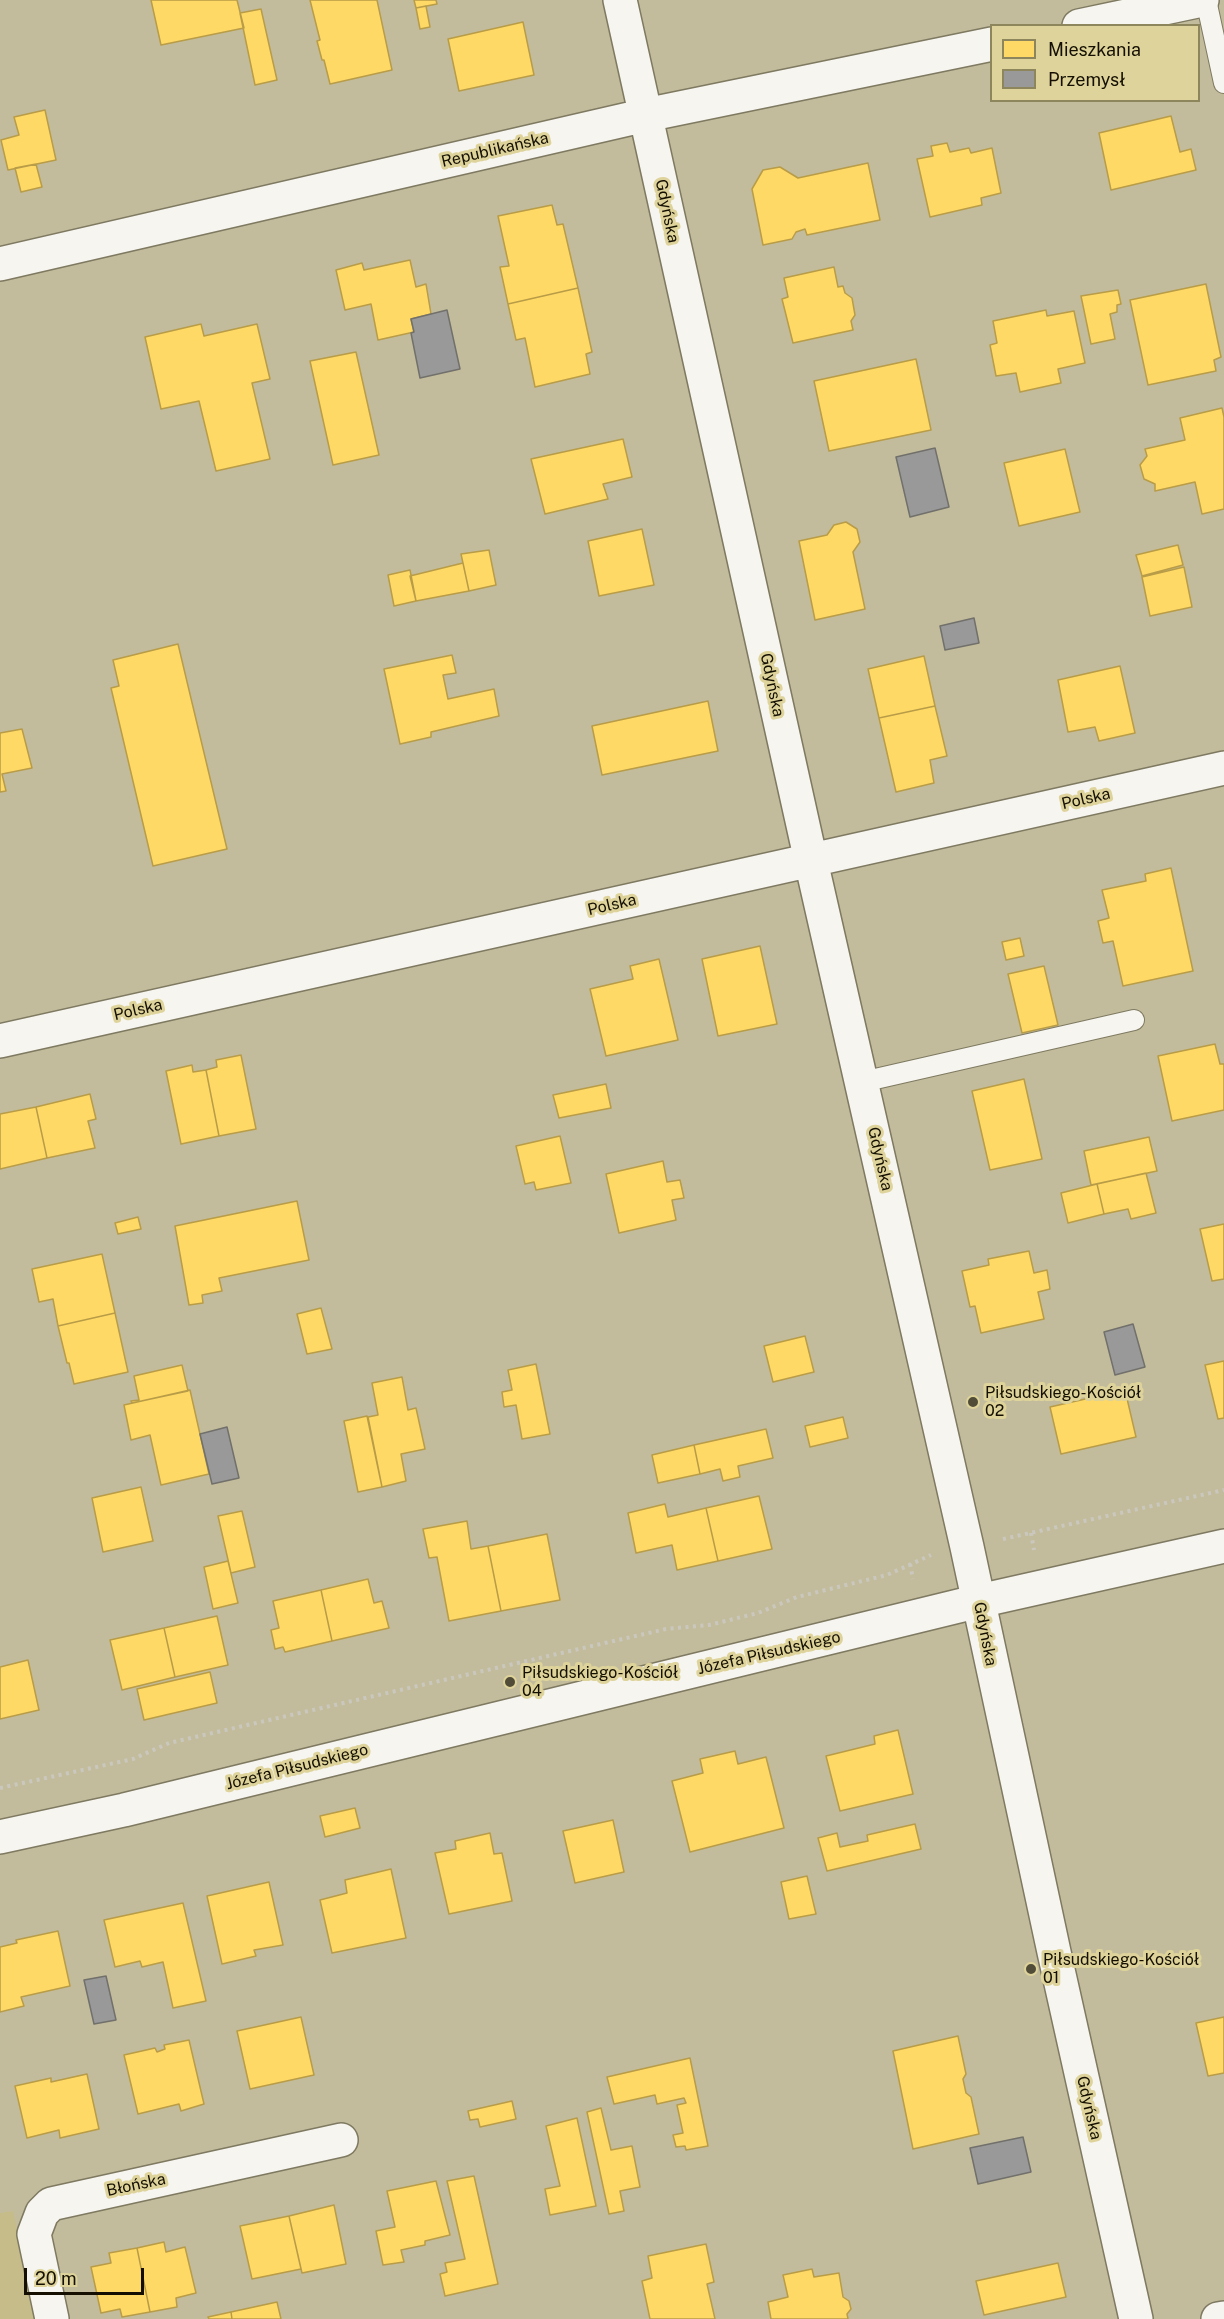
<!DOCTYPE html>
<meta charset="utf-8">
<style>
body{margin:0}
#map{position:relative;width:1224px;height:2319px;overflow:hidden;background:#c2bc9c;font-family:"Public Sans",sans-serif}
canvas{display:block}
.legend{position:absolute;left:990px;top:24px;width:210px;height:78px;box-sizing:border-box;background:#ded39a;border:2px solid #8d855c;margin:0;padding:8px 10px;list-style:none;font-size:18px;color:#140f00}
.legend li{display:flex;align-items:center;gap:12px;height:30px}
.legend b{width:30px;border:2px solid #8d855c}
.scale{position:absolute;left:24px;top:2268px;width:120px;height:27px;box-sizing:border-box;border:3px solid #140f00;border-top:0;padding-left:8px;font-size:18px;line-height:21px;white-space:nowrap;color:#140f00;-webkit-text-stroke:4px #ded39a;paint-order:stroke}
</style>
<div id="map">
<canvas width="1224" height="2319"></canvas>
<ul class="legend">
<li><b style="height:16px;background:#ffd966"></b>Mieszkania</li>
<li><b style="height:16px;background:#999"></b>Przemysł</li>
</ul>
<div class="scale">20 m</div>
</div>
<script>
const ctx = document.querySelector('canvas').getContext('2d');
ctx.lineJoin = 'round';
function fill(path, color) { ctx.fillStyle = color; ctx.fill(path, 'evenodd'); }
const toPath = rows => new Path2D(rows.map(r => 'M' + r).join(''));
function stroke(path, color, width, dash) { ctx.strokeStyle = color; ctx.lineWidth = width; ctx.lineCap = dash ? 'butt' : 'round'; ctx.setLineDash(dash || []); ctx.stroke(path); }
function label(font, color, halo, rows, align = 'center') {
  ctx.font = font + ' "Public Sans",sans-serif'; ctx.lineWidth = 6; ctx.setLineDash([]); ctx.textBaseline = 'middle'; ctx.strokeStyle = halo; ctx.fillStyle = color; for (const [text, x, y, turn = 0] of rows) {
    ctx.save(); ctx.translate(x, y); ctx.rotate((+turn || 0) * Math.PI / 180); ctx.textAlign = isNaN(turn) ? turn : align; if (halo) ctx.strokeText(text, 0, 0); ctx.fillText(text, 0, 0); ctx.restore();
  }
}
const built = toPath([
 [13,2211,36,2319,0,2319,0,2213]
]);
const homes = toPath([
 [151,0,237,0,244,28,161,45,151,0],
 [310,0,377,0,392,70,330,84,324,60,322,60,317,41,320,40,310,0],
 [414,0,436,0,437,4,416,8,414,0],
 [426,6,430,27,420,29,416,8,426,6],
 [261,9,277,80,255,85,240,13,261,9],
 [523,22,534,75,459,91,448,39,523,22],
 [45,110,56,160,8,170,1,140,19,135,14,117,45,110],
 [1171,116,1180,152,1191,149,1196,170,1111,190,1099,133,1171,116],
 [947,143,950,152,969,148,971,153,992,148,1001,193,981,198,982,205,930,217,917,159,933,156,931,146,947,143],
 [868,163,880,220,807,235,805,229,796,232,792,239,763,245,752,189,763,170,780,167,798,178,868,163],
 [36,164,42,187,21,192,15,168,36,164],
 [552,205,557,225,563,224,578,288,508,304,500,267,509,266,498,216,552,205],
 [410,260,416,287,426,284,431,314,411,319,414,332,378,340,371,304,345,310,336,270,362,263,364,270,410,260],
 [834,267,838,287,843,286,845,293,852,298,855,315,851,321,853,330,793,343,782,299,788,297,784,278,834,267],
 [1206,284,1221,357,1214,360,1216,371,1148,385,1130,300,1206,284],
 [578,288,592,352,586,354,590,374,535,387,525,338,516,340,508,304,578,288],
 [1118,290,1121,304,1117,305,1117,312,1110,314,1115,339,1091,344,1081,296,1118,290],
 [1046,310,1047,316,1074,311,1085,363,1058,369,1061,383,1020,392,1016,373,996,376,990,345,997,343,993,321,1046,310],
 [201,324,204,336,257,324,270,379,252,383,270,459,216,471,199,401,161,409,145,337,201,324],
 [356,352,379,455,333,465,310,361,356,352],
 [916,359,931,430,829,451,814,381,916,359],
 [1222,408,1224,417,1224,509,1202,514,1195,482,1155,491,1155,484,1144,479,1140,465,1147,456,1145,449,1185,440,1180,418,1222,408],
 [623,439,632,477,603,484,608,499,545,514,531,459,623,439],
 [1065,449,1080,512,1019,526,1004,463,1065,449],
 [846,522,857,529,860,542,853,552,865,609,815,620,799,541,827,535,834,525,846,522],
 [642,529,654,585,599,596,588,541,642,529],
 [1178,545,1183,565,1142,576,1136,555,1178,545],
 [489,550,496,585,469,591,461,554,489,550],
 [463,563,469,591,416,601,410,576,463,563],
 [1184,567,1192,607,1150,616,1142,577,1184,567],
 [410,570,416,601,394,606,388,575,410,570],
 [178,644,227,849,153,866,111,688,119,686,113,660,178,644],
 [452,655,456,673,443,675,448,699,494,689,499,716,431,732,431,737,400,744,384,669,452,655],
 [924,656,935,706,879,718,868,669,924,656],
 [1120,666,1135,733,1099,741,1095,727,1068,732,1058,680,1120,666],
 [708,701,718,751,602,775,592,726,708,701],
 [935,706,947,756,930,760,934,783,896,792,879,718,935,706],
 [22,729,32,768,2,774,6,791,0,792,0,733,22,729],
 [1171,868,1193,971,1123,986,1113,941,1103,943,1098,921,1109,918,1102,890,1146,881,1145,874,1171,868],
 [1020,938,1024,956,1006,960,1002,942,1020,938],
 [760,946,777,1024,718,1036,702,959,760,946],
 [659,959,678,1040,606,1056,590,989,633,979,630,966,659,959],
 [1044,966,1058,1025,1022,1033,1008,974,1044,966],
 [1215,1044,1220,1064,1224,1064,1224,1110,1172,1121,1158,1056,1215,1044],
 [241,1055,256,1129,219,1136,206,1070,217,1067,216,1060,241,1055],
 [192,1065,193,1072,206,1070,219,1136,181,1144,166,1071,192,1065],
 [1024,1079,1042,1159,990,1170,972,1091,1024,1079],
 [606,1084,611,1108,559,1118,553,1095,606,1084],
 [90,1094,96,1119,88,1121,95,1148,47,1158,36,1107,90,1094],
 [36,1107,47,1158,0,1169,0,1114,36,1107],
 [560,1136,571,1183,536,1190,534,1182,525,1184,516,1146,560,1136],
 [1149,1137,1157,1171,1091,1185,1084,1151,1149,1137],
 [663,1161,667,1182,680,1180,684,1198,672,1200,676,1220,619,1233,606,1174,663,1161],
 [1146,1173,1156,1213,1131,1219,1128,1209,1104,1214,1097,1184,1146,1173],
 [1097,1184,1104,1214,1068,1223,1061,1193,1097,1184],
 [297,1201,309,1260,219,1278,222,1291,202,1295,203,1303,189,1305,175,1226,297,1201],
 [138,1217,141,1229,118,1234,115,1223,138,1217],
 [1224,1224,1224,1279,1212,1281,1200,1229,1224,1224],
 [1029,1251,1034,1273,1047,1270,1050,1289,1038,1292,1044,1319,981,1333,975,1306,970,1307,962,1271,989,1265,988,1259,1029,1251],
 [102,1254,115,1313,58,1326,53,1299,39,1302,32,1269,102,1254],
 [321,1308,332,1349,307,1354,297,1314,321,1308],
 [115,1313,128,1372,74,1384,69,1363,67,1363,58,1326,115,1313],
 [805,1336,814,1372,773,1382,764,1346,805,1336],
 [1224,1361,1224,1418,1218,1419,1205,1365,1224,1361],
 [536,1364,550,1434,522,1439,516,1405,504,1407,502,1392,512,1390,508,1370,536,1364],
 [182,1365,188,1391,132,1403,131,1401,139,1400,134,1376,182,1365],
 [402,1377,408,1410,416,1408,425,1449,401,1454,406,1481,382,1487,368,1417,378,1415,372,1383,402,1377],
 [190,1390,209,1474,161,1485,150,1435,131,1440,124,1405,190,1390],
 [1125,1390,1136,1437,1061,1454,1050,1407,1125,1390],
 [367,1416,382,1487,358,1492,344,1421,367,1416],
 [843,1417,848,1438,810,1447,805,1426,843,1417],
 [766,1429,773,1458,738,1466,740,1477,723,1481,720,1469,700,1474,694,1445,766,1429],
 [694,1445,700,1474,658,1483,652,1455,694,1445],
 [141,1487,153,1541,103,1552,92,1498,141,1487],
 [759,1496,772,1549,718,1561,706,1508,759,1496],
 [665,1504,668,1517,706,1508,718,1561,677,1570,672,1545,636,1553,628,1513,665,1504],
 [242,1511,255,1567,231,1573,218,1516,242,1511],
 [467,1521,471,1549,488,1546,501,1611,449,1621,437,1557,429,1558,423,1529,467,1521],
 [547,1534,560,1600,501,1611,488,1546,547,1534],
 [228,1561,238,1603,213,1609,204,1567,228,1561],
 [368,1579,374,1603,382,1601,389,1628,332,1641,321,1590,368,1579],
 [321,1590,332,1641,285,1652,283,1647,275,1649,271,1630,279,1628,273,1601,321,1590],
 [217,1616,228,1665,175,1677,164,1628,217,1616],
 [164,1628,175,1677,122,1690,110,1640,164,1628],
 [28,1660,39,1710,0,1719,0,1667,28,1660],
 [210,1672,217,1703,144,1720,137,1689,210,1672],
 [898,1730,913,1794,840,1811,826,1756,875,1744,874,1736,898,1730],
 [735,1751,738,1764,766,1757,784,1828,690,1852,672,1781,703,1773,700,1759,735,1751],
 [355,1808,360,1828,325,1837,320,1816,355,1808],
 [613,1820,624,1872,575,1883,563,1831,613,1820],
 [915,1824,921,1849,827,1871,818,1838,837,1833,840,1847,868,1841,867,1835,915,1824],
 [490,1833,494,1854,502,1853,512,1901,449,1914,435,1853,456,1849,455,1841,490,1833],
 [391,1869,406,1938,332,1953,320,1900,347,1893,345,1880,391,1869],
 [807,1876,816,1914,789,1919,781,1882,807,1876],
 [269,1882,283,1945,254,1950,256,1956,222,1964,207,1896,269,1882],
 [183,1903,206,2001,173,2008,163,1962,142,1967,140,1961,115,1967,104,1920,183,1903],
 [58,1931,70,1986,21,1997,24,2006,0,2012,0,1947,17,1943,16,1940,58,1931],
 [301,2017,314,2075,250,2089,237,2031,301,2017],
 [1224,2017,1224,2073,1208,2076,1196,2023,1224,2017],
 [958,2036,966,2074,963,2079,966,2093,971,2097,979,2134,913,2149,893,2051,958,2036],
 [189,2040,204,2104,181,2111,179,2104,138,2114,124,2055,155,2048,157,2052,165,2049,164,2045,189,2040],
 [690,2058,708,2146,686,2150,685,2146,676,2147,673,2135,683,2133,677,2105,686,2103,684,2098,657,2104,655,2095,614,2104,607,2077,690,2058],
 [87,2074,99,2129,60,2138,59,2130,27,2138,15,2086,51,2078,51,2082,87,2074],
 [512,2101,516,2119,480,2127,478,2119,470,2120,468,2111,512,2101],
 [601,2108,611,2150,632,2146,640,2187,620,2191,624,2211,609,2214,587,2112,601,2108],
 [577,2118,596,2206,550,2215,545,2189,560,2186,546,2126,577,2118],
 [474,2176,498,2284,445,2296,440,2274,447,2272,445,2263,465,2259,447,2181,474,2176],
 [436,2181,450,2235,425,2241,425,2245,401,2250,404,2262,383,2265,376,2231,395,2227,387,2191,436,2181],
 [334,2205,346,2264,302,2273,289,2216,334,2205],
 [289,2216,301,2269,252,2279,240,2226,289,2216],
 [164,2242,166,2252,185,2247,196,2293,176,2298,177,2307,150,2312,137,2248,164,2242],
 [706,2244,714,2282,707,2284,715,2319,650,2319,642,2281,652,2278,648,2256,706,2244],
 [137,2248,150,2312,122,2317,120,2309,101,2313,91,2267,111,2263,109,2253,137,2248],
 [1058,2263,1066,2297,984,2315,976,2281,1058,2263],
 [812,2269,814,2277,839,2273,843,2297,849,2301,851,2309,847,2314,848,2319,771,2319,768,2302,788,2297,783,2275,812,2269],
 [277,2302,281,2319,232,2319,231,2312,277,2302],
 [231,2312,232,2319,209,2319,208,2317,231,2312]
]);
const industry = toPath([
 [447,310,460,369,420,378,411,333,414,332,411,319,447,310],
 [935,448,949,507,910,517,896,457,935,448],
 [974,618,979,643,945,650,940,626,974,618],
 [1133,1324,1145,1367,1115,1375,1104,1332,1133,1324],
 [227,1427,239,1478,212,1484,200,1434,227,1427],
 [106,1976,116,2020,94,2024,84,1980,106,1976],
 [1023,2137,1031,2172,978,2184,970,2148,1023,2137]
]);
const path = toPath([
 [1031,1533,1034,1550],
 [1003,1539,1224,1490],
 [910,1564,913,1579],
 [0,1788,133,1759,169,1743,666,1629,709,1625,758,1613,797,1597,887,1575,931,1555]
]);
const service = toPath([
 [1206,0,1224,83],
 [862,1082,1134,1020]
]);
const minor = toPath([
 [620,0,811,861,967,1547,1054,1952,1136,2319],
 [1079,26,1202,0],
 [0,264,646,115,992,44],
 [0,1041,1224,768],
 [52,2319,34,2234,42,2213,51,2204,341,2140],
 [1218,2319,1224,2318]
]);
const tertiary = toPath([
 [0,1837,124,1810,979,1601,1224,1546]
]);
const markers = [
 [973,1402,6,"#514c37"],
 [510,1682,6,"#514c37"],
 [1031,1969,6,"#514c37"]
];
const streetNames = [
 ["Republikańska",495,150,-13],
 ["Gdyńska",667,211,78],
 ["Gdyńska",772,685,78],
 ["Polska",1086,799,-13],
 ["Polska",612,905,-13],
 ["Polska",138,1010,-13],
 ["Gdyńska",880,1159,77],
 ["Gdyńska",985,1634,79],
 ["Józefa Piłsudskiego",769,1653,-13],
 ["Józefa Piłsudskiego",297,1767,-14],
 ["Gdyńska",1089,2108,77],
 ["Błońska",136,2185,-12]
];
const poiNames = [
 ["Piłsudskiego-Kościół",985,1393],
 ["02",985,1411],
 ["Piłsudskiego-Kościół",522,1673],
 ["04",522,1691],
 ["Piłsudskiego-Kościół",1043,1960],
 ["01",1043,1978]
];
fill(built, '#c6bc8a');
fill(homes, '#ffd966');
stroke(homes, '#b89c47', 1.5);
fill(industry, '#999');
stroke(industry, '#71706b', 1.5);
stroke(service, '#7e7960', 22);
stroke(minor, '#7e7960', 36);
stroke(tertiary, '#7e7960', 36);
stroke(path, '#cac8be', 4, [3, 4.5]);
stroke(service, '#f6f5f0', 20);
stroke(minor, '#f6f5f0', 33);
stroke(tertiary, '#f6f5f0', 33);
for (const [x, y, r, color] of markers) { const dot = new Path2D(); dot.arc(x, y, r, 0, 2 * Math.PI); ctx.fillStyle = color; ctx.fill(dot); stroke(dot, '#ded39a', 2); }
label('16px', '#140f00', '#ded39a', streetNames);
label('16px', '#140f00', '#ded39a', poiNames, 'left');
</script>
